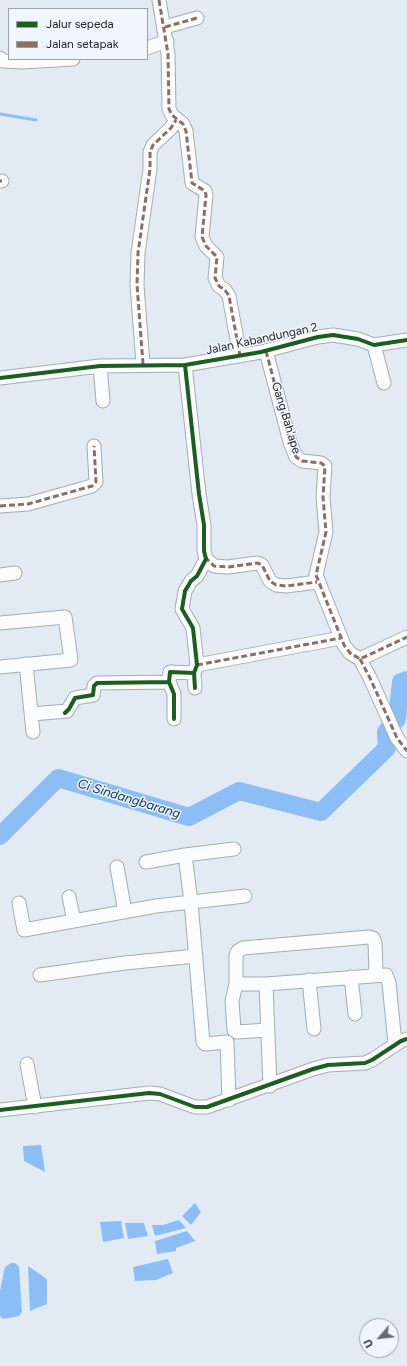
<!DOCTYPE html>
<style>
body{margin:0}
#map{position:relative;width:407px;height:1366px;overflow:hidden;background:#e2ebf4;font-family:Figtree,sans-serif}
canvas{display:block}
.legend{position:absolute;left:8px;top:8px;width:140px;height:52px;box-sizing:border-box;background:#f0f6fd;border:1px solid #9da2a9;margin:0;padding:5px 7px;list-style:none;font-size:12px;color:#20252b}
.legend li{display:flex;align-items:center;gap:8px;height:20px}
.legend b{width:20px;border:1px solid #9da2a9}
.north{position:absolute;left:359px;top:1318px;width:40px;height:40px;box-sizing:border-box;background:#f0f6fd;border:1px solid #9da2a9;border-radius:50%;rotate:242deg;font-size:11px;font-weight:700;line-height:16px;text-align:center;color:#20252b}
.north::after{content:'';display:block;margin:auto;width:14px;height:18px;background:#646a71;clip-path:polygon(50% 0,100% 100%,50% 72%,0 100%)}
</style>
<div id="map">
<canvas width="407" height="1366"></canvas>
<ul class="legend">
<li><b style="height:5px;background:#1b5e20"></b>Jalur sepeda</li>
<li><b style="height:5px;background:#8d6e63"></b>Jalan setapak</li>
</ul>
<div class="north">U</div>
</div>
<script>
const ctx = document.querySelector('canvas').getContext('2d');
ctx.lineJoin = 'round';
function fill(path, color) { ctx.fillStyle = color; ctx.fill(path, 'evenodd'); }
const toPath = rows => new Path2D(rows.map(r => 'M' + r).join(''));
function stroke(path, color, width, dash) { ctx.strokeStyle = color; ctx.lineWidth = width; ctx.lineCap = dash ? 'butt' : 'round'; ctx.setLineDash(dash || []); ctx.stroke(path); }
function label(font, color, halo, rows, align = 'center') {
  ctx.font = font + ' Figtree,sans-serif'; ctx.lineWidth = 3; ctx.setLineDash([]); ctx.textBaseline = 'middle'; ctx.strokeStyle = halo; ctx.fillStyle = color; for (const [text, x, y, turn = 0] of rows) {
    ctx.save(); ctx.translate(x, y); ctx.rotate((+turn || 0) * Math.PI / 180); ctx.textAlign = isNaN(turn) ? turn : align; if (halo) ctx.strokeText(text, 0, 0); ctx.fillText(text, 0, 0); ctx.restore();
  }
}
const water = toPath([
 [41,1145,44,1165,45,1172,24,1161,23,1146],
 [195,1203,201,1212,191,1225,182,1216],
 [179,1220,186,1228,155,1236,152,1225,163,1225],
 [121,1221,124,1238,103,1242,100,1222],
 [125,1223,144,1223,148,1236,128,1239],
 [187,1231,195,1241,176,1248,176,1251,157,1254,155,1241],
 [168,1259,173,1273,156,1280,135,1281,133,1267],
 [11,1263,15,1263,19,1267,22,1312,19,1316,3,1319,0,1316,0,1291,5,1267],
 [28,1266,47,1279,47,1304,30,1311]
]);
const stream = toPath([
 [0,114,36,120]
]);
const river = toPath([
 [0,836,58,778,189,817,239,791,321,812,387,748,386,732,397,719,401,682,407,680]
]);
const minor = toPath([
 [159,0,168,54,169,109,172,115,183,124,186,131,192,183,205,191,206,195,202,237,206,246,217,257,215,278,219,286,225,290,229,296,240,356],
 [165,27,197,18],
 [147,48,167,41],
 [0,58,3,61,22,62,73,59],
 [0,181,2,181],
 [374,345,384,383],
 [266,351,290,442,296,457,302,461,321,463,325,466,323,497,326,532,316,575,344,645,350,653,360,659,407,637],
 [143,364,137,285,138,253,150,169,150,152,153,145,171,128,176,120],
 [185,365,199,494,204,525,204,551,206,559,214,566,228,567,257,563,262,565,270,581,276,585,286,586,317,582],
 [100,366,103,401],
 [0,378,100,366,185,365,261,352,318,337,333,335,358,339,374,345,407,340],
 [0,506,28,504,92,486,96,482,94,446],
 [0,575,15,573],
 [0,623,65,617,71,660,0,667],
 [360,659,370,678,397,738,407,751],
 [26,664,33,732],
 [197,665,341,638],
 [195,688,194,673,197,665,193,628,182,609,185,591,191,581,197,576,206,559],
 [32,714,67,711,75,698,93,695,94,686,97,683,169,682],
 [174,719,174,694,169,682,170,672,194,673],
 [185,855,191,902,203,1042,205,1044,227,1042,229,1100],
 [146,862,185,855,234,849],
 [117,867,125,912],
 [69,897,74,921],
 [19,903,24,930,156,906,245,896],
 [40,975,125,963,196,956],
 [351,977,355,1014],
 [309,980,314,1029],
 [236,984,266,984],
 [268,1030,237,1032,234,1030,232,1001,236,984,236,955,238,951,243,948,369,937,373,938,375,943,376,975],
 [27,1064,35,1107],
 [270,1086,266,984,386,975,389,983,395,1044],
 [0,1110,149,1093,160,1094,195,1107,207,1107,313,1069,328,1065,365,1063,372,1060,401,1041,407,1039]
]);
const quiet = toPath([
 [159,0,168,54,169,109,172,115,183,124,186,131,192,183,205,191,206,195,202,237,206,246,217,257,215,278,219,286,225,290,229,296,240,356],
 [165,27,197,18],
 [0,181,2,181],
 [266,351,290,442,296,457,302,461,321,463,325,466,323,497,326,532,316,575,344,645,350,653,360,659,407,637],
 [143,364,137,285,138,253,150,169,150,152,153,145,171,128,176,120],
 [0,506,28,504,92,486,96,482,94,446],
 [205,557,214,566,228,567,257,563,262,565,270,581,276,585,286,586,317,582],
 [360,659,370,678,397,738,407,751],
 [197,665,341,638]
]);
const cycleway = toPath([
 [185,365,199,494,204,525,204,551,206,559,197,576,191,581,185,591,182,609,193,628,197,665,194,673,195,688],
 [0,378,100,366,185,365,261,352,318,337,333,335,358,339,374,345,407,340],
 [65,713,69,709,75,698,93,695,94,686,97,683,169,682],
 [174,719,174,694,169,682,170,672,194,673],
 [0,1110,149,1093,160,1094,195,1107,207,1107,313,1069,328,1065,365,1063,372,1060,401,1041,407,1039]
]);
const streetNames = [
 ["Jalan Kabandungan 2",262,339,-12],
 ["Gang Bah'ape",286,418,73]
];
const waterNames = [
 ["Ci Sindangbarang",129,799,17]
];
fill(water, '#8cbef5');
stroke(stream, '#8cbef5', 3);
stroke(river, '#8cbef5', 18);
stroke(minor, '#a5abb2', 15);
stroke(minor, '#fbfcfd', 13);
stroke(quiet, '#8d6e63', 3, [6, 3]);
stroke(cycleway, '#1b5e20', 4);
label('12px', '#20252b', '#f0f6fd', streetNames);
label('italic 13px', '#00315f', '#f0f6fd', waterNames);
</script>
